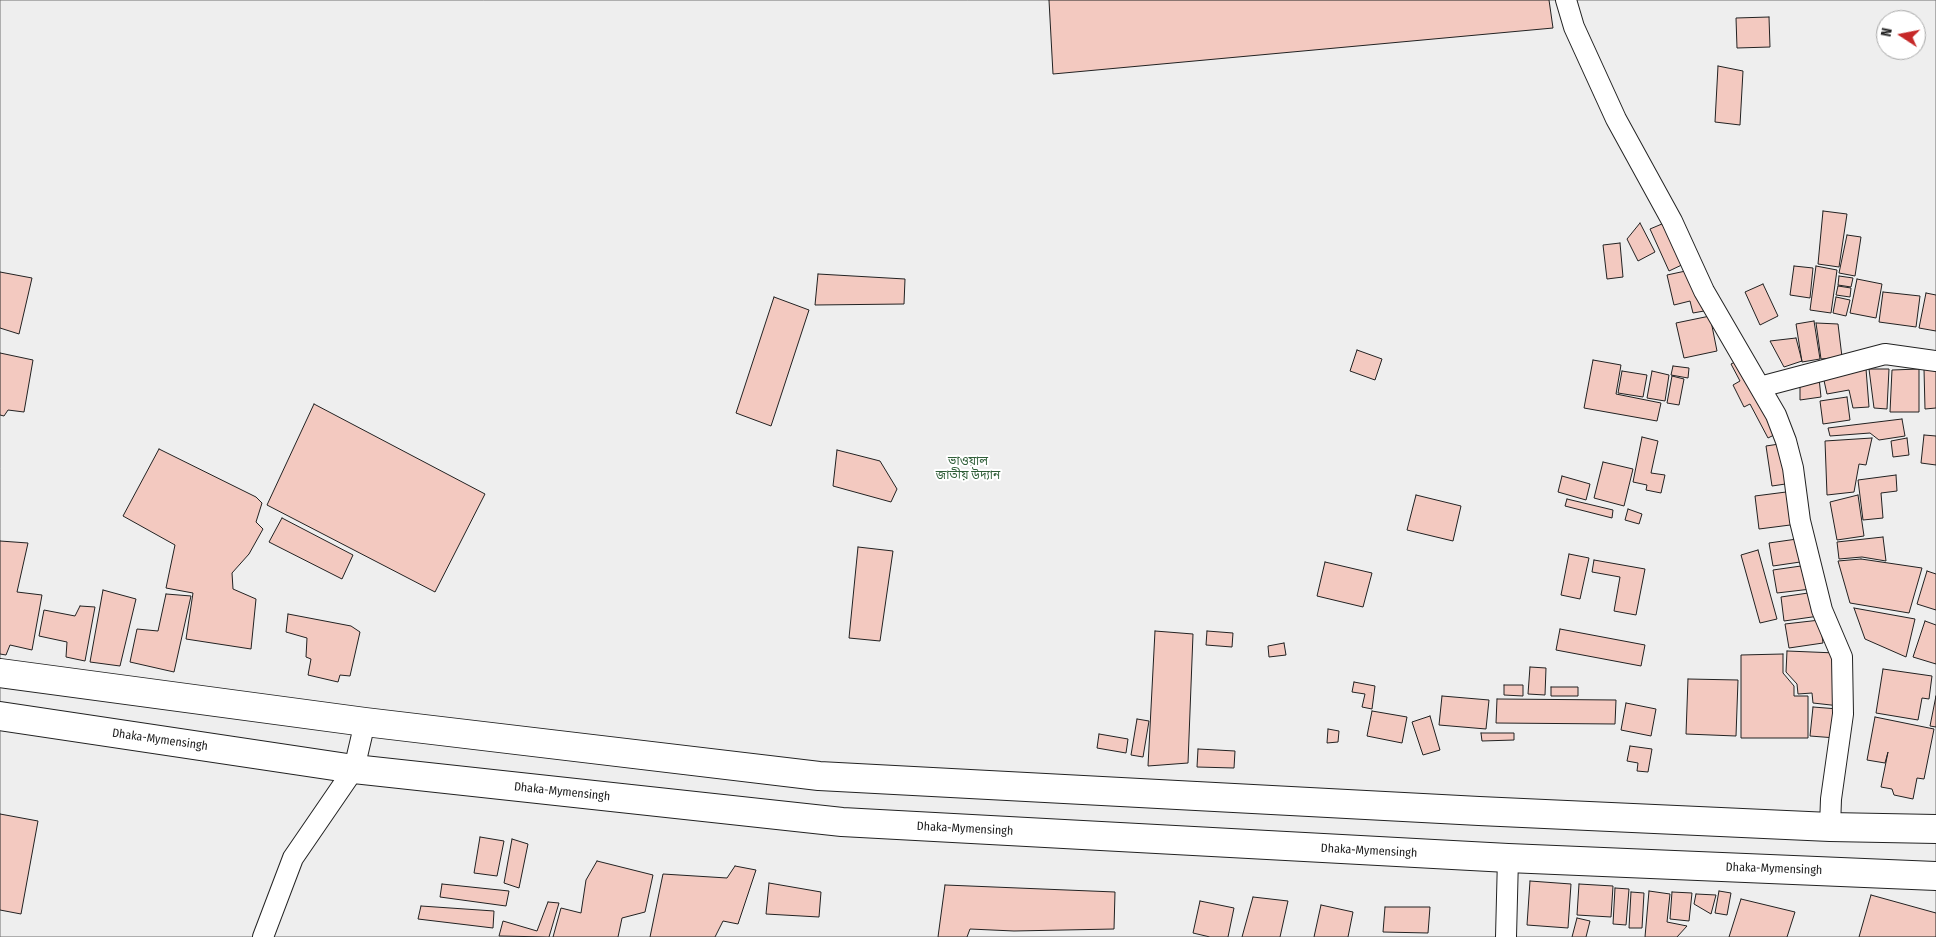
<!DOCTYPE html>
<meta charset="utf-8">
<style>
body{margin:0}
#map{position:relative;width:1936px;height:937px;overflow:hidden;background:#fff;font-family:"Fira Sans Condensed",sans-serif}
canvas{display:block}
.north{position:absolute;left:1876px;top:10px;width:50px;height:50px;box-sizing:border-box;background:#fff;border:1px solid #a7a7a7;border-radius:50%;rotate:281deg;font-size:14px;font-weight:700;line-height:20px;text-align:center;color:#222}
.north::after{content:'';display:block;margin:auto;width:18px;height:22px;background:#c62828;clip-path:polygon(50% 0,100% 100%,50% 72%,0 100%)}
</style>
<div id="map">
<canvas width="1936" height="937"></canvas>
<div class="north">N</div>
</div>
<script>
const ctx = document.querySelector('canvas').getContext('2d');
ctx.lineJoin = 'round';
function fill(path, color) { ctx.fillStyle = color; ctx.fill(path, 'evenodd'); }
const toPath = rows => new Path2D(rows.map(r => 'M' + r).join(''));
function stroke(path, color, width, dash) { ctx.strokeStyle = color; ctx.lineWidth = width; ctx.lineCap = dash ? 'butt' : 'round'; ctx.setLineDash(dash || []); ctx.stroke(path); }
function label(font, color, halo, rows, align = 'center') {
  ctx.font = font + ' "Fira Sans Condensed","Noto Sans Bengali",sans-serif'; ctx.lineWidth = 4; ctx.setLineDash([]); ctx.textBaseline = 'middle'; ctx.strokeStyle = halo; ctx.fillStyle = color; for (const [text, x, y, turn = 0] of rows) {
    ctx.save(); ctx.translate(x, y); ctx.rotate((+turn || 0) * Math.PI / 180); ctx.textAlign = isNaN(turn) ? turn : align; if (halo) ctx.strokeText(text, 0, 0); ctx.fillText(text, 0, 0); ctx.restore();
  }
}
const green = toPath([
 [0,0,1936,0,1936,937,0,937,0,0],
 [1886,20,1916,20,1916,50,1886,50,1886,20]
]);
const building = toPath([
 [1049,0,1549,0,1553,28,1053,74,1049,0],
 [1769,17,1770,47,1737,48,1736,18,1769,17],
 [1718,66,1743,71,1740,125,1715,122,1718,66],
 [1823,211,1847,214,1839,267,1818,264,1823,211],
 [1669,221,1688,262,1669,271,1650,229,1669,221],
 [1640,223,1655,252,1638,261,1627,239,1640,223],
 [1847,235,1861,237,1855,276,1839,273,1847,235],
 [1620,243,1623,277,1607,279,1603,245,1620,243],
 [1794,266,1813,268,1810,298,1790,295,1794,266],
 [1816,266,1837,270,1831,313,1810,310,1816,266],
 [1695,269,1704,311,1693,313,1690,301,1674,305,1667,275,1695,269],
 [0,272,32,278,19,334,0,328,0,272],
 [818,274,905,279,904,304,815,305,818,274],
 [1839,276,1853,278,1851,287,1838,285,1839,276],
 [1857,279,1882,284,1876,318,1850,313,1857,279],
 [1763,284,1778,316,1760,325,1745,292,1763,284],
 [1838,286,1851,288,1850,297,1836,295,1838,286],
 [1883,292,1920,296,1916,327,1879,322,1883,292],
 [1926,293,1936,295,1936,331,1919,328,1926,293],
 [774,297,809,310,771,426,736,413,774,297],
 [1836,297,1850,300,1846,316,1833,313,1836,297],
 [1710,316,1717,351,1684,358,1676,323,1710,316],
 [1814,321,1820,359,1802,362,1796,324,1814,321],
 [1816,323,1838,324,1842,357,1821,359,1816,323],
 [1796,338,1802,361,1784,367,1770,341,1796,338],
 [1357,350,1382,359,1375,380,1350,371,1357,350],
 [0,353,33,360,24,412,8,410,4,416,0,415,0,353],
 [1593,360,1621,365,1616,394,1661,403,1657,421,1584,408,1593,360],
 [1739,360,1778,433,1768,438,1750,404,1744,407,1733,385,1740,381,1731,364,1739,360],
 [1673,366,1689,368,1688,378,1671,375,1673,366],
 [1866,369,1869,407,1853,408,1849,390,1827,394,1823,376,1866,369],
 [1869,369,1889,369,1887,409,1874,408,1869,369],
 [1919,369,1919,412,1890,412,1892,370,1919,369],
 [1924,369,1936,371,1936,408,1925,409,1924,369],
 [1622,371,1647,375,1643,397,1618,393,1622,371],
 [1652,371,1669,375,1665,401,1647,398,1652,371],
 [1672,376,1684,379,1679,405,1667,403,1672,376],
 [1819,378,1821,397,1800,400,1800,382,1819,378],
 [1847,397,1850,420,1823,424,1820,401,1847,397],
 [314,404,485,494,435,592,267,505,314,404],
 [1902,419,1905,436,1879,440,1870,433,1830,436,1828,428,1902,419],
 [1924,435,1936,436,1936,465,1921,463,1924,435],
 [1642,437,1658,441,1651,473,1665,475,1661,493,1646,490,1647,485,1633,482,1642,437],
 [1872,438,1866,465,1859,464,1854,492,1827,495,1825,441,1872,438],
 [1907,438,1909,455,1893,457,1891,441,1907,438],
 [1786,443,1792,483,1772,486,1766,446,1786,443],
 [159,449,256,497,262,503,256,522,263,529,249,554,232,573,233,589,256,599,251,649,186,639,193,593,166,588,175,545,123,516,159,449],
 [837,450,880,461,897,489,891,502,833,486,837,450],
 [1603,462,1633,469,1624,506,1594,498,1603,462],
 [1896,475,1897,491,1881,493,1883,518,1863,520,1858,480,1896,475],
 [1562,476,1590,484,1586,500,1558,492,1562,476],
 [1794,491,1798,524,1759,529,1755,496,1794,491],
 [1416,495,1461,506,1453,541,1407,530,1416,495],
 [1858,495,1864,536,1837,540,1830,502,1858,495],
 [1567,499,1613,510,1612,518,1565,506,1567,499],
 [1628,509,1642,514,1639,524,1625,520,1628,509],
 [282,518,353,555,342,579,269,542,282,518],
 [1883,537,1886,561,1862,557,1839,559,1837,542,1883,537],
 [1804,538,1807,561,1773,566,1769,543,1804,538],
 [0,541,28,543,17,592,42,595,32,650,10,645,6,655,0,654,0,541],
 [858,547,893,551,880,641,849,638,858,547],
 [1758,550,1777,619,1760,623,1741,555,1758,550],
 [1569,554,1589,558,1580,599,1561,595,1569,554],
 [1861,559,1922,568,1909,613,1850,603,1838,561,1861,559],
 [1594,560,1645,569,1636,615,1614,611,1620,577,1592,572,1594,560],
 [1325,562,1372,573,1363,607,1317,596,1325,562],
 [1808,565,1811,589,1777,593,1773,570,1808,565],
 [1927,571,1936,574,1936,610,1917,604,1927,571],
 [103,590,136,599,120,666,90,662,103,590],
 [1815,592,1819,616,1784,621,1781,597,1815,592],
 [166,594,191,596,174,672,130,662,137,629,158,631,166,594],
 [80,606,95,607,85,661,66,657,67,642,39,636,44,610,75,616,80,606],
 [1854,608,1915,619,1906,657,1865,639,1854,608],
 [288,614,351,626,360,632,350,676,340,675,338,682,308,675,311,659,306,657,307,638,286,632,288,614],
 [1820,620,1823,643,1789,648,1785,624,1820,620],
 [1925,621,1936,625,1936,664,1913,657,1925,621],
 [1560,629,1645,645,1641,666,1556,650,1560,629],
 [1155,631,1193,634,1188,763,1148,766,1155,631],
 [1207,631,1233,633,1232,647,1206,645,1207,631],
 [1284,643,1286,655,1269,657,1268,646,1284,643],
 [1787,651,1836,653,1840,706,1813,703,1812,693,1798,694,1797,684,1786,672,1787,651],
 [1783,654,1783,673,1794,686,1794,696,1808,696,1808,738,1741,738,1741,655,1783,654],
 [1530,667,1546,668,1545,695,1528,694,1530,667],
 [1883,669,1932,676,1929,699,1922,698,1918,720,1876,713,1883,669],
 [1688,679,1738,680,1736,736,1686,734,1688,679],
 [1354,682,1375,686,1372,709,1362,707,1365,694,1352,692,1354,682],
 [1504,685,1523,685,1523,696,1504,695,1504,685],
 [1551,687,1578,687,1578,696,1551,696,1551,687],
 [1442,696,1489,700,1486,729,1439,725,1442,696],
 [1936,696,1936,727,1930,726,1936,696],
 [1497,699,1616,700,1615,724,1496,723,1497,699],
 [1626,703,1656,709,1651,736,1621,730,1626,703],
 [1813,707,1838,709,1836,738,1810,736,1813,707],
 [1372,711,1407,717,1402,743,1367,736,1372,711],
 [1430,716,1440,750,1423,755,1412,722,1430,716],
 [1875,717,1934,729,1924,779,1917,778,1913,799,1894,795,1892,789,1881,787,1888,752,1885,763,1867,760,1875,717],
 [1137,719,1149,721,1143,757,1131,755,1137,719],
 [1328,729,1339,731,1338,742,1327,743,1328,729],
 [1481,733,1514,733,1514,740,1482,741,1481,733],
 [1099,734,1128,739,1126,753,1097,748,1099,734],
 [1630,746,1652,749,1648,772,1637,771,1638,763,1627,761,1630,746],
 [1198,749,1235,751,1234,768,1197,767,1198,749],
 [0,814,38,821,21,914,0,910,0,814],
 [480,837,504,841,497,876,474,873,480,837],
 [512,839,528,844,519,888,504,883,512,839],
 [597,861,653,875,645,912,622,918,618,937,553,937,561,908,581,913,586,880,597,861],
 [735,866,756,870,738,924,723,921,715,937,650,937,663,874,727,878,735,866],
 [1530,881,1571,884,1568,928,1527,925,1530,881],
 [769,883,821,892,819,917,766,914,769,883],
 [442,884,509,891,506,906,440,897,442,884],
 [1579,884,1613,886,1611,917,1577,915,1579,884],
 [945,885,1115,892,1114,929,1014,931,970,929,967,937,938,937,945,885],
 [1615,888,1629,889,1626,925,1613,924,1615,888],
 [1649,891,1670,894,1667,922,1687,926,1677,937,1645,937,1649,891],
 [1719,891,1731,893,1727,915,1715,913,1719,891],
 [1631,892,1644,893,1642,928,1629,928,1631,892],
 [1672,892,1692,893,1689,921,1670,919,1672,892],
 [1696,894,1716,895,1711,914,1694,904,1696,894],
 [1871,895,1936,913,1936,937,1859,937,1871,895],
 [1253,897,1288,901,1280,937,1242,937,1253,897],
 [1741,899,1795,912,1787,937,1729,937,1741,899],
 [1200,901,1234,908,1228,937,1210,937,1193,933,1200,901],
 [548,902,559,903,549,937,499,936,503,921,537,931,548,902],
 [1321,905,1353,912,1348,937,1314,937,1321,905],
 [421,906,494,911,493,928,418,919,421,906],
 [1385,907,1430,907,1428,933,1383,932,1385,907],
 [1577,918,1590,921,1586,937,1572,937,1577,918]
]);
const minor = toPath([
 [1566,0,1574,27,1616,119,1672,221,1704,291,1776,415,1786,441,1793,468,1800,521,1822,610,1842,657,1843,714,1831,799,1830,827],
 [1760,387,1885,354,1936,361],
 [263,937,293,858,354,769,365,722],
 [1506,937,1508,858]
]);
const trunk = toPath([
 [0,673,365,722,819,776,1479,811,1830,827,1936,829],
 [0,716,354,769,842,822,1508,858,1936,876]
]);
const parkNames = [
 ["ভাওয়াল",968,462],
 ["জাতীয় উদ্যান",968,476]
];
const streetNames = [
 ["Dhaka-Mymensingh",160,740,8],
 ["Dhaka-Mymensingh",562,792,6],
 ["Dhaka-Mymensingh",965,829,3],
 ["Dhaka-Mymensingh",1369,851,3],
 ["Dhaka-Mymensingh",1774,869,2]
];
fill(green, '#eee');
stroke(green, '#6f6f6f', 1);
fill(building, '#f3c9c0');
stroke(building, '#222', 1);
stroke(minor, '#222', 22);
stroke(trunk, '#222', 30);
stroke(minor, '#fff', 20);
stroke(trunk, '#fff', 28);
label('12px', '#2f5e38', '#fff', parkNames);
label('12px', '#222', '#fff', streetNames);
</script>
